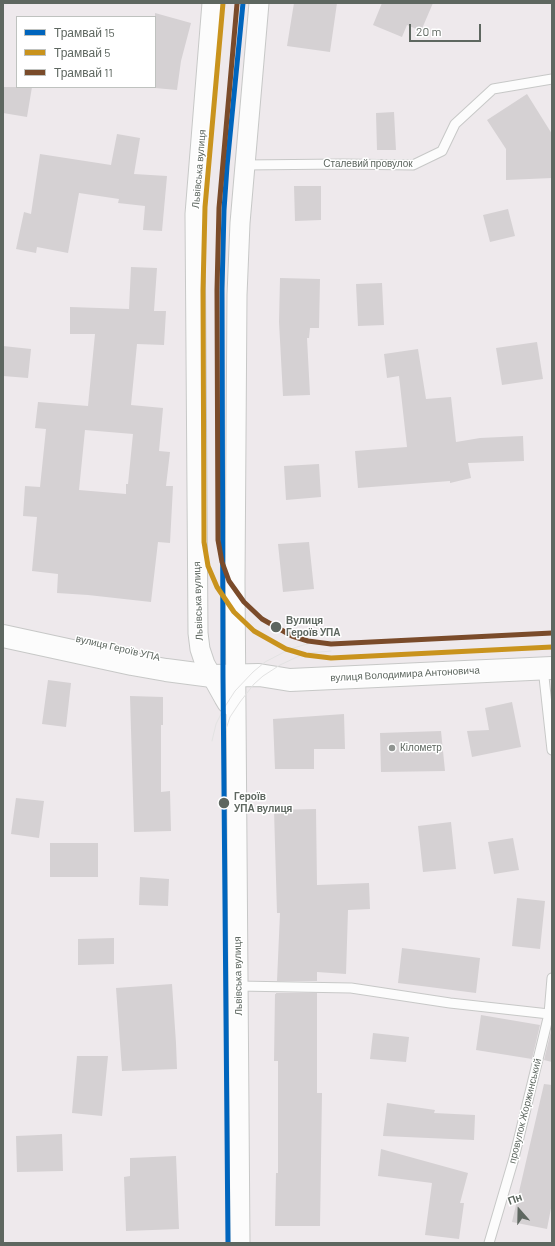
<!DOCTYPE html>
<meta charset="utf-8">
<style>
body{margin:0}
#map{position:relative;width:555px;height:1246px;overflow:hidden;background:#eee9ec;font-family:Barlow,sans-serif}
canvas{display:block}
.frame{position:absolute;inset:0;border:4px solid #5e6760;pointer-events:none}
.legend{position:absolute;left:16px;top:16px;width:140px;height:72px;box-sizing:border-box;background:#fff;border:1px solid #bfc2bf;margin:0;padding:5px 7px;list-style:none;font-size:12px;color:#5e6760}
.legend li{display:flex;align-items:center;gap:8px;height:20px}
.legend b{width:20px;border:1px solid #bfc2bf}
.north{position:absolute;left:499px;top:1190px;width:40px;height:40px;-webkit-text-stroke:3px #fff;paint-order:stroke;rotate:340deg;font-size:11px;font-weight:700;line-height:16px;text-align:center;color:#5e6760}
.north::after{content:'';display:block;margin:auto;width:14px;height:18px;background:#5e6760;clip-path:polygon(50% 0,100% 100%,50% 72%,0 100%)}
.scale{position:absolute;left:409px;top:24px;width:72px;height:18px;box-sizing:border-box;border:2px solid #5e6760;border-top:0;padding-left:5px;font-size:12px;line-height:14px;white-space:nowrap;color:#5e6760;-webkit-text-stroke:3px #fff;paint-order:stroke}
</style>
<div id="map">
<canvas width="555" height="1246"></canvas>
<div class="frame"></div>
<ul class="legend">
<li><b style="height:5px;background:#0065bd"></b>Трамвай 15</li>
<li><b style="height:5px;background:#c9931d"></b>Трамвай 5</li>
<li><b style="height:5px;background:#7a4b2a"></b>Трамвай 11</li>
</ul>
<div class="north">Пн</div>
<div class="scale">20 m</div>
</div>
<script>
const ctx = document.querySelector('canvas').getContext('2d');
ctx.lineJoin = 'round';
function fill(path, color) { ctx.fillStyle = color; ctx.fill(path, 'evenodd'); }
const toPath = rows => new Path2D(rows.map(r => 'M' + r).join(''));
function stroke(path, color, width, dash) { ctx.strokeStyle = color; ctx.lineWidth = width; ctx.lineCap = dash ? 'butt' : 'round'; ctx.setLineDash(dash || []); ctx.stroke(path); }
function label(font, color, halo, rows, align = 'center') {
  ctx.font = font + ' Barlow,sans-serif'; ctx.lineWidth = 3; ctx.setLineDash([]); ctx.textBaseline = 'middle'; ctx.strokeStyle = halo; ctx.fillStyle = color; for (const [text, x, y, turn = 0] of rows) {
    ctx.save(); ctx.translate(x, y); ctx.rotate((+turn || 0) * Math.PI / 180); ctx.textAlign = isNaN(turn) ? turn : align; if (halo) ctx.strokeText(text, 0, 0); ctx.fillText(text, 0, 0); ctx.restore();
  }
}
const building = toPath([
 [294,3,337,3,330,52,287,46],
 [382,3,433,3,421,31,407,25,402,37,373,25],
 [155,13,191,23,181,61,177,90,155,88],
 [3,87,32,87,27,117,3,113],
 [527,94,552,134,552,178,506,180,506,149,487,120],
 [394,112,396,150,377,150,376,113],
 [117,134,140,138,134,174,167,176,162,231,143,230,145,206,118,203,119,199,79,193,68,253,37,247,36,253,16,249,24,212,31,214,40,154,111,165],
 [294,186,321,186,321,220,295,221],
 [508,209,515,236,490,242,483,215],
 [131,267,157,268,154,311,166,311,164,345,137,344,131,405,163,408,159,451,170,452,166,486,173,486,170,543,158,542,151,602,88,595,57,593,58,574,32,571,37,517,23,516,25,486,40,487,46,429,35,428,38,402,88,406,95,334,70,334,70,307,129,309],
 [85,430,133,434,128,484,126,484,126,494,79,490],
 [280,278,320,279,319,328,310,328,309,338,307,338,310,395,283,396,279,322],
 [382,283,384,325,358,326,356,284],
 [537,342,543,379,502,385,496,348],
 [3,346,31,349,28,378,3,376],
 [418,349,426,399,451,397,456,442,480,438,523,436,524,461,468,463,471,478,450,483,450,481,358,488,355,451,407,447,399,376,387,378,384,354],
 [319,464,321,497,286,500,284,466],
 [309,542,314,589,283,592,278,544],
 [48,680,71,683,66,727,42,724],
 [130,696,163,697,163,725,161,725,161,792,170,791,171,831,134,832],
 [512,702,521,747,472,757,467,731,489,730,485,708],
 [344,714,345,749,314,749,314,769,275,769,273,719],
 [441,731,445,771,381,772,380,733],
 [16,798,44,801,39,838,11,834],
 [316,809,317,885,369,883,370,909,348,910,346,974,317,972,317,981,277,981,280,913,277,913,274,810],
 [451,822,456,869,423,872,418,826],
 [513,838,519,870,494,874,488,842],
 [50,843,98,843,98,877,50,877],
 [140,877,169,879,168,906,139,905],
 [517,898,545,901,540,949,512,946],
 [114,938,114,964,78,965,78,939],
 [402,948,480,958,476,993,398,983],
 [172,984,176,1043,177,1069,122,1071,116,988],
 [276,993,317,993,317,1093,322,1093,320,1226,275,1226,276,1173,278,1173,278,1061,274,1061,275,994,276,994],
 [481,1015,540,1025,532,1059,476,1050],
 [552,1027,552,1062,544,1060],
 [373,1033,409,1037,406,1062,370,1059],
 [77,1056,108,1056,102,1116,72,1113],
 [544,1084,552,1085,552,1203,547,1229,512,1222],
 [387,1103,435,1110,434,1113,475,1115,474,1140,383,1136],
 [62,1134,63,1171,17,1172,16,1136],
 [381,1149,468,1173,460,1203,464,1203,459,1239,425,1235,432,1183,378,1176],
 [176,1156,179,1229,126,1231,124,1177,130,1176,130,1158]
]);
const service = toPath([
 [244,165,343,164,413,165,442,151,455,124,493,89,552,79],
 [543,668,552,750],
 [238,986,351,988,450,1003,549,1014],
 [489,1243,514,1158,549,1014,552,978]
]);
const minor = toPath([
 [212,3,195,214,198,633,200,649,205,664,224,698,227,703,235,709],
 [240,1243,235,581,237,295,240,223,259,3]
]);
const tertiary = toPath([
 [3,636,132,664,166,670,212,676,259,675,290,680,552,668]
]);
const tram = toPath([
 [224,735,230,717,240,702,254,684,263,676,280,665,299,656,309,653,331,651],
 [212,741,216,724,224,708,235,691,253,672,265,662,290,649,307,644,337,640]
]);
const tram1 = toPath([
 [228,1243,223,676,222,289,224,210,227,166,243,3]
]);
const tram2 = toPath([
 [223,3,205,207,203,290,204,542,208,566,217,587,234,612,254,631,286,649,306,655,331,658,552,647]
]);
const tram3 = toPath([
 [237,4,219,208,217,290,218,540,222,562,229,581,244,602,262,619,292,636,308,641,331,644,552,633]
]);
const markers = [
 [276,627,6,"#5e6760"],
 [392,748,4,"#909491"],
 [224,803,6,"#5e6760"]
];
const streetNames = [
 ["Сталевий провулок",368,164],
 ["Львівська вулиця",199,169,-85],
 ["Львівська вулиця",198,601,-92],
 ["вулиця Героїв УПА",118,648,13],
 ["вулиця Володимира Антоновича",405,674,-3],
 ["Львівська вулиця",238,976,-91],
 ["провулок Жоржинський",525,1111,-76]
];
const stopNames = [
 ["Вулиця",286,621],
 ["Героїв УПА",286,633],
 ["Героїв",234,797],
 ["УПА вулиця",234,809]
];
const poiNames = [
 ["Кілометр",400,748]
];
fill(building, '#d5d1d3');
stroke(service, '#c7c8c7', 11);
stroke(minor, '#c7c8c7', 21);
stroke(tertiary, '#c7c8c7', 24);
stroke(service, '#fcfcfc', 9);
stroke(minor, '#fcfcfc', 19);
stroke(tertiary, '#fcfcfc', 22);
stroke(tram, '#e2e2e2', 1);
stroke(tram1, '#0065bd', 5);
stroke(tram2, '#c9931d', 5);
stroke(tram3, '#7a4b2a', 5);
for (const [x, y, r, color] of markers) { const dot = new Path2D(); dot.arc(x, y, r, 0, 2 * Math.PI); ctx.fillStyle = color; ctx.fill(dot); stroke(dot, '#fff', 1.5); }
label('10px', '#5e6760', '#fff', streetNames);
label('bold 10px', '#5e6760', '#fff', stopNames, 'left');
label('10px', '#5e6760', '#fff', poiNames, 'left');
</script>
